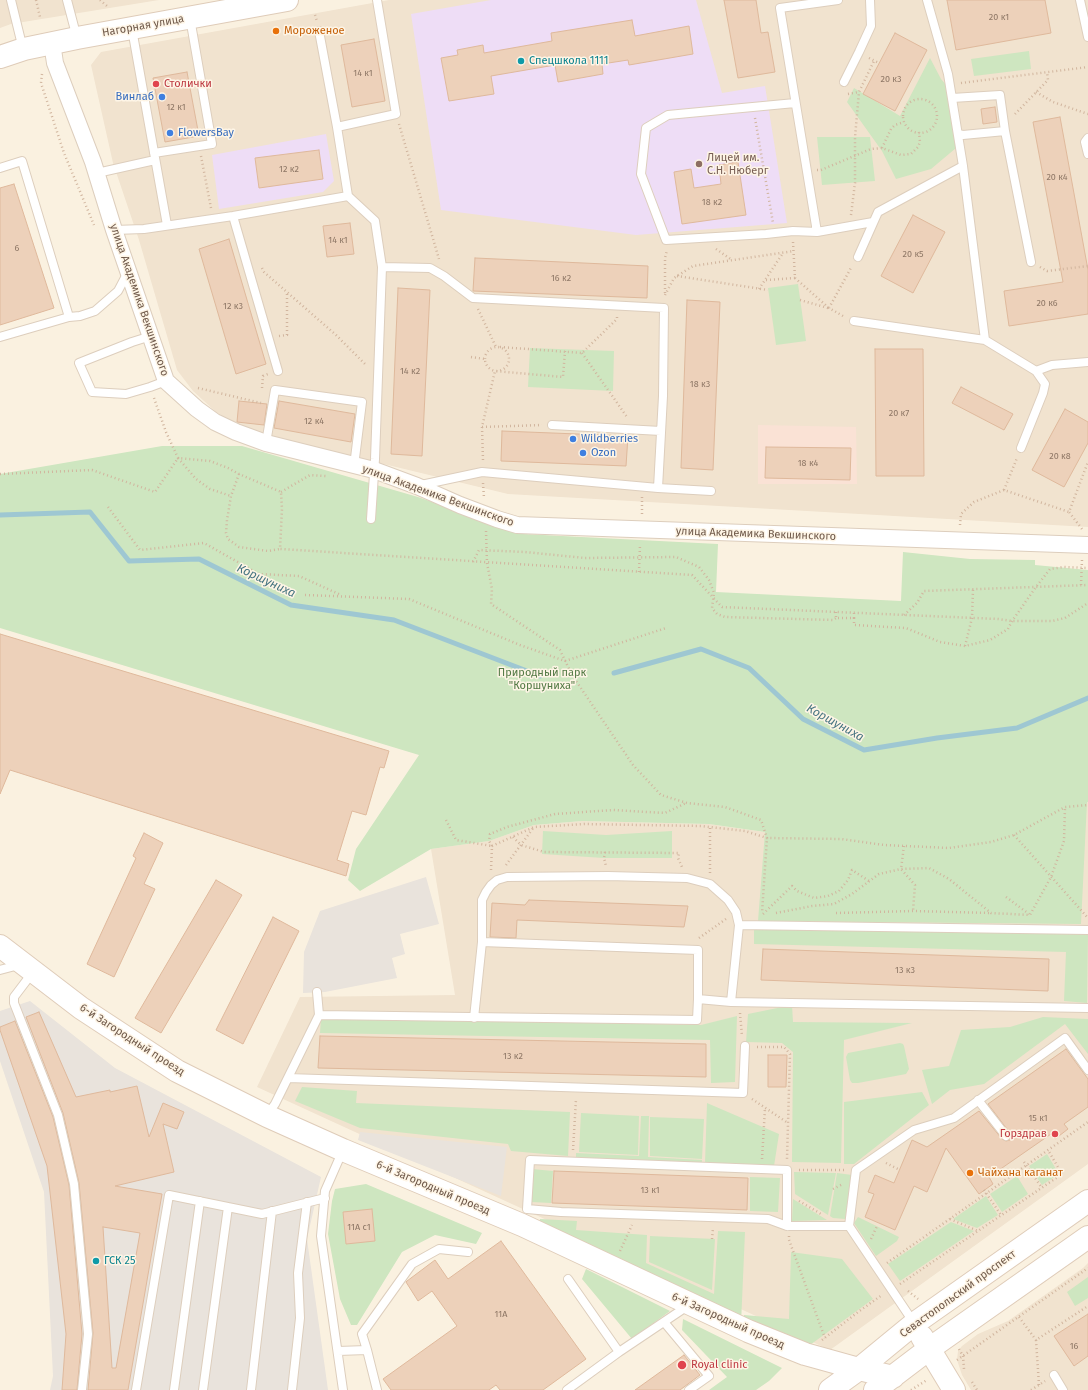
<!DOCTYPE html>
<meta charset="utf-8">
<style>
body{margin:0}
canvas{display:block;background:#faf1e0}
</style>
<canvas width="1088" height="1390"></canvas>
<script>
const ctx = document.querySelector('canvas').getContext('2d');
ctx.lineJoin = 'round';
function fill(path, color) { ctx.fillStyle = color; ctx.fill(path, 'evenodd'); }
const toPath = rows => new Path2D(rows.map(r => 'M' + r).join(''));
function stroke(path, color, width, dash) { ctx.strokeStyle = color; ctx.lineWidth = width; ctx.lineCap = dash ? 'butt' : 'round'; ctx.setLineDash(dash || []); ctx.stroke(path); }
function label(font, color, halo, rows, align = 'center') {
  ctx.font = font + ' "Fira Sans",sans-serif'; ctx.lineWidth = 3; ctx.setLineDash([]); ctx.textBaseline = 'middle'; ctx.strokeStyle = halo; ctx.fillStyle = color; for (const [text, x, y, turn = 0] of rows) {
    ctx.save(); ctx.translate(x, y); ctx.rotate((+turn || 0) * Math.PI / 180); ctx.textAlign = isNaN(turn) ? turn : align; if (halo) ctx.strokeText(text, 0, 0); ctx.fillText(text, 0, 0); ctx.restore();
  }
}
const residential = toPath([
 [0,0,159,0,11,24,0,28],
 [389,0,1088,0,1088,527,508,494,276,438,234,423,216,412,193,391,177,370,139,240,113,163,91,65,101,52],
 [1088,802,1088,1164,830,1350,257,1087,300,997,455,995,431,849,489,841,534,825,582,821,709,824,765,832],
 [1088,1263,1088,1390,971,1390,962,1375,957,1360,958,1351,962,1346,978,1334,1008,1321,1083,1268]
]);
const commercial = toPath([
 [758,425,856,427,857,484,758,484]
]);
const industrial = toPath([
 [426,877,439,924,400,934,405,954,392,958,397,978,325,992,303,993,304,952,320,911],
 [30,1001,115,1068,321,1177,307,1239,328,1390,50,1390,53,1376,44,1192,0,1061,0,1011],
 [360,1132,507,1147,501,1196,358,1140]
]);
const education = toPath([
 [491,0,696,0,722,93,765,86,787,223,636,235,441,210,411,14],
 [326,134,334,181,323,192,219,209,212,155]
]);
const green = toPath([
 [1029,51,1031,69,974,76,971,59],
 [930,58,941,79,947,86,956,148,931,169,896,179,882,151,847,102,854,88,900,116],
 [817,137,870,137,875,181,822,185],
 [798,284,806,341,776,345,768,288],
 [530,348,614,351,613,391,528,387],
 [162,446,242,446,418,497,523,534,718,544,716,592,901,601,903,552,970,559,1035,560,1035,565,1088,570,1088,802,1087,802,1081,924,758,921,765,832,709,824,582,821,534,825,489,841,431,849,360,891,348,880,356,849,419,755,0,628,0,474],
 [543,831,606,835,672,831,672,858,604,858,542,854],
 [754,929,1088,934,1087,1003,1064,1001,1066,952,754,944],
 [792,1005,793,1022,912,1023,844,1040,841,1163,792,1162,793,1052,782,1043,746,1042,748,1014],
 [737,1016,735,1082,711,1083,710,1040,320,1033,321,1018,701,1025],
 [1043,1017,1088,1019,1088,1054,1065,1024,984,1084,950,1090,932,1104,922,1070,949,1066,961,1030,1010,1027],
 [900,1043,903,1044,904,1046,909,1069,906,1074,858,1083,852,1083,850,1080,846,1057,848,1053],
 [302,1087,357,1091,356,1103,570,1112,568,1156,511,1151,508,1144,360,1128,295,1101],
 [922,1092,929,1105,854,1164,844,1164,844,1102],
 [707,1103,779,1134,774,1166,705,1163],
 [581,1113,639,1116,638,1155,579,1152],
 [641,1116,649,1116,648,1157,702,1160,702,1165,576,1159,576,1153,639,1156],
 [650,1117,704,1119,702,1159,650,1156],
 [1047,1154,1059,1174,1042,1185,1029,1166],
 [532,1169,553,1171,551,1203,531,1202],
 [794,1172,836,1173,828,1215,795,1194],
 [837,1173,852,1175,845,1219,833,1218,830,1216],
 [1017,1176,1028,1194,1002,1212,990,1194],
 [750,1177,780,1178,778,1212,750,1211],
 [366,1184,482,1233,476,1244,435,1235,402,1252,357,1325,351,1325,340,1299,328,1234,332,1201,335,1189],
 [986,1196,998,1215,977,1228,953,1219],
 [793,1199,827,1220,792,1221],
 [858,1217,899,1237,897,1241,876,1256,854,1223],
 [540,1219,577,1221,576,1230,647,1235,646,1263,714,1294,718,1231,745,1232,741,1324,539,1229],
 [951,1222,974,1231,900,1281,888,1264],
 [650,1236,715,1239,712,1290,649,1262],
 [791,1252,842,1259,873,1299,810,1345,743,1325,744,1315,789,1319],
 [586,1269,670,1311,632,1339,582,1279],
 [1088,1277,1088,1298,1075,1306,1067,1292],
 [683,1319,782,1368,769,1381,756,1390,709,1390,727,1377,682,1330]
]);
const stream = toPath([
 [0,515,90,512,129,561,199,559,291,605,394,620,540,676],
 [614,673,701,649,749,668,803,719,864,750,937,738,1017,728,1088,698]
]);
const building = toPath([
 [724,0,756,0,761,33,768,32,775,72,738,78,724,0],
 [947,0,1045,0,1051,33,956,50,947,0],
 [632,20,635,36,689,26,693,54,629,65,628,60,602,64,603,74,558,82,555,65,491,76,494,94,449,101,441,58,458,55,457,50,483,45,484,53,552,41,551,33,632,20],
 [895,33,927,50,895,111,863,94,895,33],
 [374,39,385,101,352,107,341,45,374,39],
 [187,72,199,136,165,142,153,78,187,72],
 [995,107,997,122,983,124,981,109,995,107],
 [1060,117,1088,270,1088,314,1009,326,1004,291,1063,282,1033,122,1060,117],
 [319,150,323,179,259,188,255,158,319,150],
 [738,162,746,215,682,224,674,172,691,169,694,188,721,184,719,165,738,162],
 [14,184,54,308,0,325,0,188,14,184],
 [913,215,945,232,913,293,881,276,913,215],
 [350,223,354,254,327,257,323,226,350,223],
 [229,239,266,364,236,374,199,249,229,239],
 [475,258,648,266,647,298,473,291,475,258],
 [398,288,430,290,422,456,391,454,398,288],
 [687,300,720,302,713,470,681,468,687,300],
 [875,349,923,349,924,476,876,476,875,349],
 [961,387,1013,414,1004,430,952,403,961,387],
 [239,401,267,404,264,425,237,422,239,401],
 [279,401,355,414,351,442,274,428,279,401],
 [1065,409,1088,422,1088,443,1064,487,1032,470,1065,409],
 [502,431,628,436,626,466,501,461,502,431],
 [766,447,851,448,850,480,765,478,766,447],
 [0,634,389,751,384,768,380,767,366,815,352,811,337,860,349,864,346,876,10,770,0,794,0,634],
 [144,833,163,843,144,884,155,889,114,977,87,964,136,858,133,856,144,833],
 [216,880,242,895,161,1033,135,1018,216,880],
 [529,900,688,906,684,927,517,920,516,938,490,937,492,903,525,905,529,900],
 [273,917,299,931,243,1044,216,1030,273,917],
 [763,949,1049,959,1048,991,761,980,763,949],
 [39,1012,76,1097,110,1090,110,1092,137,1086,149,1137,163,1103,184,1112,177,1129,163,1124,174,1172,115,1186,162,1194,128,1390,88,1390,93,1333,79,1183,63,1113,26,1017,39,1012],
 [103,1227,140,1233,116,1368,112,1368,103,1227],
 [15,1021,53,1117,69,1185,82,1334,77,1390,62,1390,66,1334,47,1166,0,1030,0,1027,15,1021],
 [320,1036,706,1044,706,1077,318,1068,320,1036],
 [1066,1049,1088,1079,1088,1107,1064,1124,1068,1129,1055,1139,1051,1134,989,1177,993,1184,979,1194,946,1148,927,1192,914,1186,895,1230,865,1217,874,1194,868,1192,875,1175,894,1183,912,1140,927,1147,979,1111,1002,1139,1006,1141,1010,1140,1011,1136,1010,1133,988,1104,1066,1049],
 [768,1055,787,1055,786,1087,768,1087,768,1055],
 [554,1171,748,1178,747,1210,552,1203,554,1171],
 [372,1209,375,1241,346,1244,343,1212,372,1209],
 [501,1241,586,1359,543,1390,500,1390,496,1385,489,1390,391,1390,383,1379,457,1326,432,1291,418,1301,406,1282,407,1281,435,1260,448,1279,501,1241],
 [1088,1314,1088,1356,1074,1366,1054,1336,1088,1314],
 [684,1355,700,1375,680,1390,635,1390,684,1355]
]);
const path = toPath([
 [36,0,40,17],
 [100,0,107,6],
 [315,15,317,21],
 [869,58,879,63],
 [42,74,41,83,64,153,94,225],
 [961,83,1088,67],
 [1036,92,1053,102,1088,114],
 [848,94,859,92],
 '903 116a17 17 0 1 1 34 0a17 17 0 1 1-34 0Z',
 [1015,114,1048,80,1047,72],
 [755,118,773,223],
 [399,124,439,259],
 [882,148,891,129,895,125,904,122],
 [201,156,211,208],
 [817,170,821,170,871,149,882,148,901,155,911,154,918,147,920,142,919,132],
 [851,215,855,183,855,137,859,92,874,61],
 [793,242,795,278,829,308],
 [716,249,732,260],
 [1040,267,1047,271,1088,266],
 [262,268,264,272,336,335,366,365],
 [677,276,768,290],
 [766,280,795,278],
 [759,289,783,253],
 [665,293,665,258,667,250],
 [665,295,674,278,693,266,794,251],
 [800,300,828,308],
 [478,309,496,347],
 [843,316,829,308,852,266],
 [279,336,287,335,287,292],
 '485 359a12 12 0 1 1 24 0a12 12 0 1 1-24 0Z',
 [500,347,582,353,617,319,617,317],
 [582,353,627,417],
 [471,357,485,359],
 [198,388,261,403],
 [262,388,263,376,268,374],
 [154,398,166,432,178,458,210,461,228,468,239,474,281,492,282,509,280,549,692,575,722,607,998,619,1012,621,1052,621,1065,618,1088,603],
 [482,427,542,425],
 [483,460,482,427,495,371,563,377,565,351],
 [0,474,92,470,155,492,178,458,196,479,210,489,231,496],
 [239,474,231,496,227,520,226,533,228,539,239,547,268,551,280,549],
 [483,483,484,498],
 [1004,490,1017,458],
 [281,492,310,475,326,476],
 [108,507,140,550,204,543,259,574,299,576,341,595],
 [642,514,642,497],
 [960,525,961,514,974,502,1004,490,1069,512],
 [1082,529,1069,512,1088,462],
 [486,531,487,563,492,589,491,604,560,650,572,675,633,765,661,795,687,803,725,807,761,820,767,838,762,913],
 [473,562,479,550,525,552,585,558,676,557,699,567,709,580,714,593,712,608,717,614,725,617,833,620,836,618],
 [639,572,640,545],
 [1081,585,1082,560],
 [305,595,409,599,520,645,565,661,666,628],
 [836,612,836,618,854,618,854,613],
 [904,615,917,603,924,591,1088,585],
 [854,618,854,625,906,628,940,642,965,646,990,640,1008,629,1012,621,1036,587,1050,569,1064,567,1088,568],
 [965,646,972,618,973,589],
 [446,820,456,840,492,846],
 [1014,835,1088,918],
 [513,837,521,845,544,852,679,853,678,858,682,867],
 [492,846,489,841,490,834,507,827,555,814,613,810,665,813,686,803],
 [904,846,901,869,915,885,913,911],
 [605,852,604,858,606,866],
 [506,865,534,827],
 [491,870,492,846,534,827,584,824,701,826,745,831,767,838,841,839,884,845,949,848,991,842,1014,835,1065,807,1088,805],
 [710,873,710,827],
 [1006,897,1029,914],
 [776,913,812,906,834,904,852,894,879,874,901,869,929,868,949,879,991,913,1030,915,1051,877,1064,841,1065,807],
 [836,913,913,911,991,913],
 [763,914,792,886,797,891,814,898,828,896,839,891,848,880,852,870,869,881],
 [699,938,726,919],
 [740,1013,742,1036],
 [757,1047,784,1047,790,1054,787,1159],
 [752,1099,788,1123],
 [573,1150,576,1099],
 [762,1159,765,1108],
 [1024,1162,1042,1188],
 [886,1163,900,1170],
 [799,1170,846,1170],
 [833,1189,843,1184],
 [984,1190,1001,1215],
 [799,1201,821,1214],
 [950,1219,978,1231],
 [789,1236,789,1240,825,1338],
 [712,1239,713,1228],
 [871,1239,877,1226],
 [620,1251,632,1225],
 [887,1263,1088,1122],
 [900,1284,1062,1174,1048,1150],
 [908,1291,918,1299],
 [1019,1317,1036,1340],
 [822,1340,858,1312,882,1295],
 [959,1349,963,1356,964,1369],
 [957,1360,1088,1268],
 [972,1382,977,1390],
 [1039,1385,1036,1340,1088,1306],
 [911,1390,927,1380],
 [1031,1390,1045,1381]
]);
const lane = toPath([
 [11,0,23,49],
 [67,0,77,38],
 [927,0,948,74,963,166],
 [1080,0,1088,37],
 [132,29,167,225],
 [319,31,337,127,348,196,375,221,382,267],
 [844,82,859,52,871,26,870,0],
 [952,98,1000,95,1005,131],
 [795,103,668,115,646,128,641,174,666,240,766,234,793,231,817,232,873,222],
 [337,127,396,114,377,0],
 [958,134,963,135,1005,131,1031,262],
 [1088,138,1085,142,1088,154],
 [154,153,212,144,190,18],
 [0,168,22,161,69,317],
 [97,173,155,160],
 [233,216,278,371],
 [114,230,144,229,233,216,348,196],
 [817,232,780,8,838,0],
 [858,257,878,212,963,166,985,340,1036,371,1052,365,1088,362],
 [854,321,985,340],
 [151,336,132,342,79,363,92,392,126,394,150,387,166,381],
 [0,337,69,317,80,316,95,311,118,291,128,272],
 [552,425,661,431],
 [266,443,275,390,362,402,354,466],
 [1021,448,1043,393,1045,384,1036,371],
 [421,485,482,472,658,488,711,491],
 [371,519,375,459,382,267,430,268,444,276,473,298,664,308,663,396,658,488],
 [739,925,1088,930],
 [482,942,482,900,486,892,491,885,497,880,507,877,608,876,687,878,710,884,728,900,736,912,739,925,731,1002],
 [0,970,19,965],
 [33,972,14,997,14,1003,58,1115,74,1184,88,1334,82,1390],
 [317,992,319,1015],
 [474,1018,482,942,698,950,698,999],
 [288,1078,743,1093,745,1046],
 [978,1100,1006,1136],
 [267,1115,275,1104,319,1015,697,1020,698,999,731,1002,1088,1008],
 [343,1150,325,1191,321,1236,343,1390],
 [787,1226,768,1219,561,1212,527,1209,530,1160,787,1170,787,1226,849,1226,914,1323],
 [849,1226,856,1170,914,1130,954,1118,1065,1038,1088,1070],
 [568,1279,619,1352,689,1305],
 [664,1322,709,1376,689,1390],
 [367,1350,362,1334,412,1264,439,1249,468,1252],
 [338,1351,367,1350,377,1390],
 [1054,1375,1063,1390],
 [136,1390,169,1195,262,1214,325,1198],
 [174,1390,200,1201],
 [203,1390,228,1207],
 [251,1390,272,1211],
 [292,1390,300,1318,298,1273,307,1202],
 [567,1390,619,1352]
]);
const street = toPath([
 [52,43,55,63,93,162,114,230,166,381,197,409,215,422,236,432,266,443,374,470,417,486,460,505,497,519,517,525,1088,545]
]);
const secondary = toPath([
 [0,57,24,49,77,38,287,0],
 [0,946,81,1008,177,1071,267,1116,343,1150,522,1225,748,1331,805,1354,859,1369,893,1377],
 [922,1337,954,1390],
 [830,1390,859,1369,915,1323,1088,1201],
 [875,1390,929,1349,1088,1237]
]);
const markers = [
 [276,31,4,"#e8710a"],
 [521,61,4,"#0f9aa8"],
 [156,84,4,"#e0444e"],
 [162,97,4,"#3f7fe0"],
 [170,133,4,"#3f7fe0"],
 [699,164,4,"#8d6e63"],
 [573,439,4,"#3f7fe0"],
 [583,453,4,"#3f7fe0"],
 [1055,1134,4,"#e0444e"],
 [970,1173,4,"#e8710a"],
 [96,1261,4,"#0f9aa8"],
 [682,1365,5,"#e0444e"]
];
const numberNames = [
 ["20 к1",999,17],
 ["14 к1",363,73],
 ["20 к3",891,79],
 ["12 к1",176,107],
 ["12 к2",289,169],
 ["20 к4",1057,177],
 ["18 к2",712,202],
 ["14 к1",338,240],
 ["6",17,248],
 ["20 к5",913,254],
 ["16 к2",561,278],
 ["20 к6",1047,303],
 ["12 к3",233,306],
 ["14 к2",410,371],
 ["18 к3",700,384],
 ["20 к7",899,413],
 ["12 к4",314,421],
 ["20 к8",1060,456],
 ["18 к4",808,463],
 ["13 к3",905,970],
 ["13 к2",513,1056],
 ["15 к1",1038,1118],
 ["13 к1",650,1190],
 ["11А с1",359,1227],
 ["11А",501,1314],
 ["16",1074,1346]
];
const streetNames = [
 ["Нагорная улица",143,26,-10],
 ["улица Академика Векшинского",139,300,71],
 ["улица Академика Векшинского",438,496,20],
 ["улица Академика Векшинского",756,534,2],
 ["6-й Загородный проезд",132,1040,33],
 ["6-й Загородный проезд",433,1188,23],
 ["Севастопольский проспект",958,1294,-36],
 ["6-й Загородный проезд",728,1321,24]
];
const foodNames = [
 ["Мороженое",284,31],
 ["Чайхана каганат",978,1173]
];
const cultureNames = [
 ["Спецшкола 1111",529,61],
 ["ГСК 25",104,1261]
];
const healthNames = [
 ["Столички",164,84],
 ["Горздрав",1047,1134,"right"],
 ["Royal clinic",691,1365]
];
const shopNames = [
 ["Винлаб",154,97,"right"],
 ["FlowersBay",178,133],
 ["Wildberries",581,439],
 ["Ozon",591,453]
];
const educationNames = [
 ["Лицей им.",707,158],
 ["С.Н. Нюберг",707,171]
];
const parkNames = [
 ["Природный парк",542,673],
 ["\"Коршуниха\"",542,686]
];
const waterNames = [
 ["Коршуниха",266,581,25],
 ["Коршуниха",835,723,29]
];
fill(residential, '#f1e3cf');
fill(commercial, '#fae2d5');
fill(industrial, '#e9e3dc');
fill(education, '#eeddf6');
fill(green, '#cee6c0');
stroke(stream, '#9ec7d2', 5);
fill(building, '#edd1ba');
stroke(building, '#dfb99c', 1);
stroke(lane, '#ddcebd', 10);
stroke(street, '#ddcebd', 18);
stroke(secondary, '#dfccb9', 24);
stroke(path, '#d1b59e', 2.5, [1, 3]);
stroke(lane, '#fff', 8);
stroke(street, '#fff', 16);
stroke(secondary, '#fff', 22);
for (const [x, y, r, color] of markers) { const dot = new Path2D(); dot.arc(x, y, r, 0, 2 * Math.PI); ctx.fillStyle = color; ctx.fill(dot); stroke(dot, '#fef5e6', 1.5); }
label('9px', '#8e7766', null, numberNames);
label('11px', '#6f594a', '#fef5e6', streetNames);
label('11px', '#c56008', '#fef5e6', foodNames, 'left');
label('11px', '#0d838f', '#fef5e6', cultureNames, 'left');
label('11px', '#be3a42', '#fef5e6', healthNames, 'left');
label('11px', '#366cbe', '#fef5e6', shopNames, 'left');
label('11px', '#785e54', '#fef5e6', educationNames, 'left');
label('11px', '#537a45', '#fef5e6', parkNames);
label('italic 12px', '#467481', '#fef5e6', waterNames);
</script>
